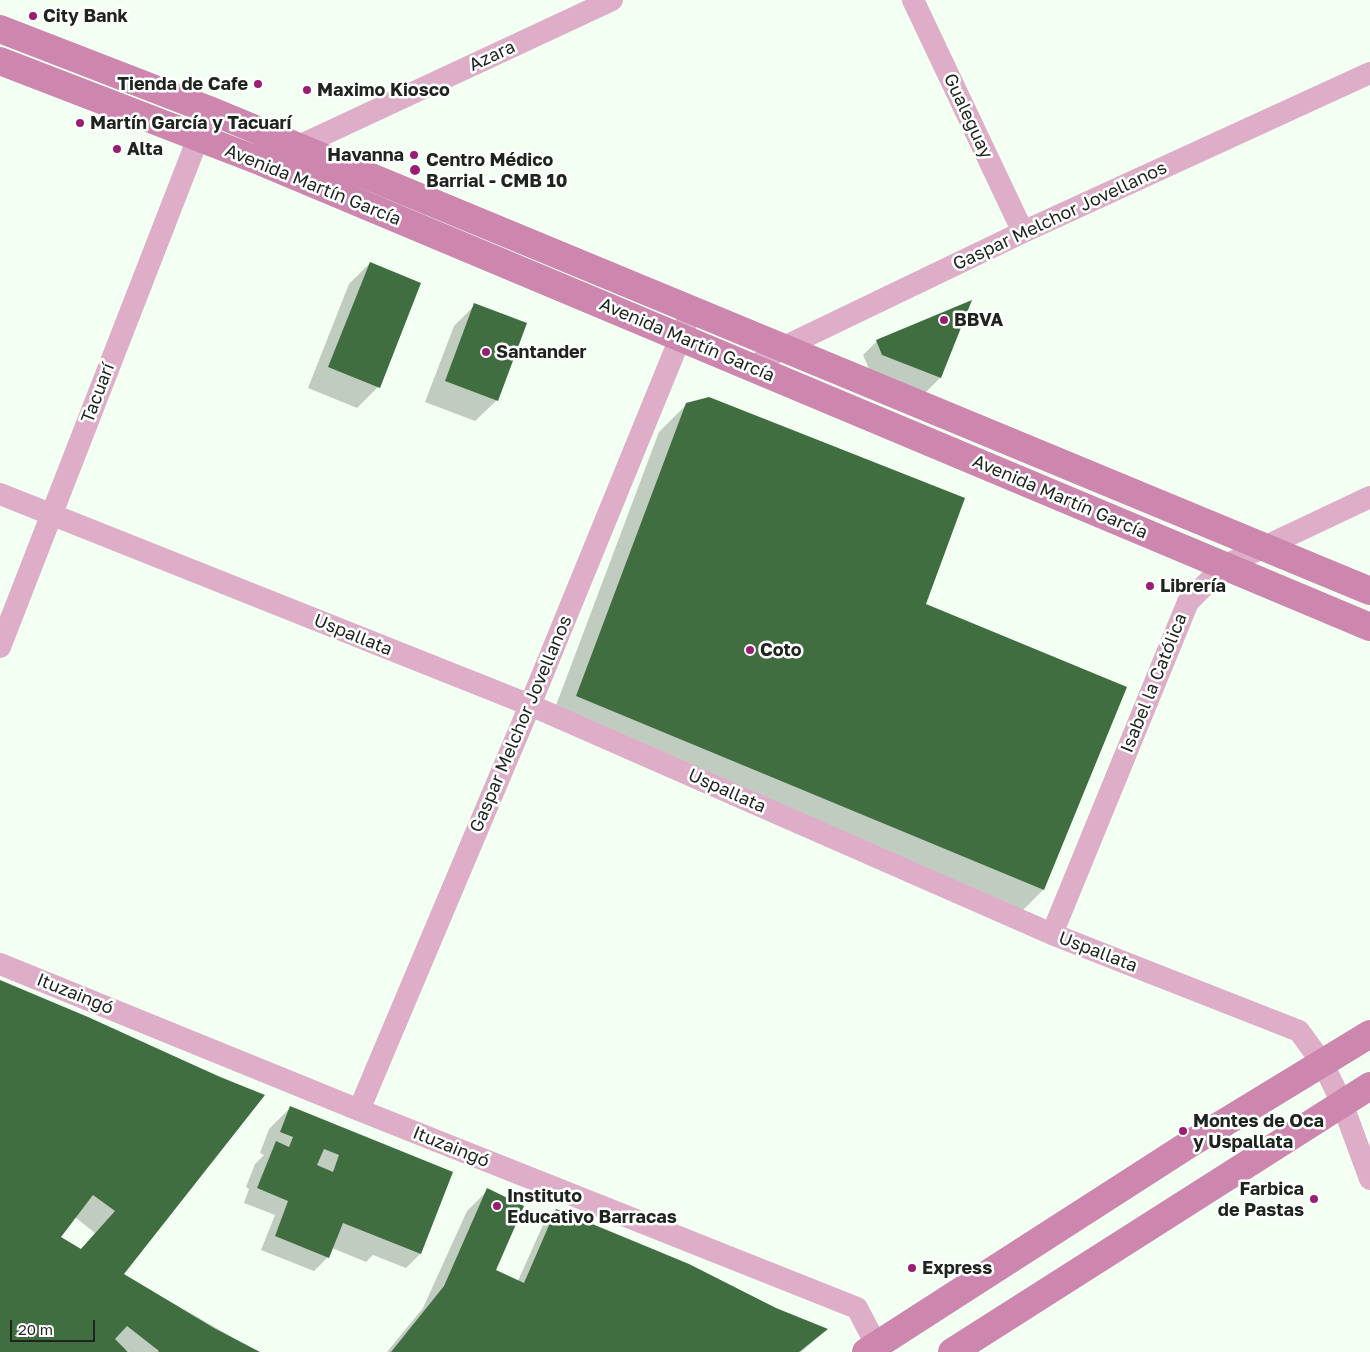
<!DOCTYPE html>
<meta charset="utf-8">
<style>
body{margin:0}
#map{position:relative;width:1370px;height:1352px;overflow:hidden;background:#f2fff2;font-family:"Golos Text",sans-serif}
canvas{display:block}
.scale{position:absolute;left:10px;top:1320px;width:85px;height:22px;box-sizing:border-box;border:2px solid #1e241e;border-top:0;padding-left:6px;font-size:15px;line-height:18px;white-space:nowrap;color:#1e241e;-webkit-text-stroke:4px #fff;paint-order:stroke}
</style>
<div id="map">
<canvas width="1370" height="1352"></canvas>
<div class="scale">20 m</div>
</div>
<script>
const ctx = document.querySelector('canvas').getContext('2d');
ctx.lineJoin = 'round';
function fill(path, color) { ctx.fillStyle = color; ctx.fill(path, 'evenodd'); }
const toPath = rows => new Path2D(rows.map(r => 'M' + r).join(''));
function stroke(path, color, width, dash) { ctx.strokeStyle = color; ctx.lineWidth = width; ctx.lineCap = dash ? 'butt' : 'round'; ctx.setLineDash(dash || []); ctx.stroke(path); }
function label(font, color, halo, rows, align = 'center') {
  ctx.font = font + ' "Golos Text",sans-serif'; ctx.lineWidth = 5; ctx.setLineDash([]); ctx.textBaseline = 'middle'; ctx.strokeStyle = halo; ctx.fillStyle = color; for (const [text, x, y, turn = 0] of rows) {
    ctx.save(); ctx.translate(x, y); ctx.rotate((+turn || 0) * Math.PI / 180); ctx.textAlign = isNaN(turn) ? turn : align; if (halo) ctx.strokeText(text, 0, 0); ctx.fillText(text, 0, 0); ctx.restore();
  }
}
const shadow = toPath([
 [370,263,378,387,357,408,308,388,349,284],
 [970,302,940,378,926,392,869,369,863,355,877,341],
 [475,305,497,400,475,421,425,402,454,326],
 [687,404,1043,890,1016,917,549,724,659,432],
 [0,982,263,1095,119,1278,124,1275,258,1352,129,1352,125,1349,125,1352,0,1352],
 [75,1217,95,1233,80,1250,59,1238],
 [290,1108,452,1173,420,1254,406,1268,373,1255,366,1262,332,1248,328,1257,314,1271,261,1250,275,1215,244,1203,249,1189,246,1187,255,1164,264,1155,260,1153,269,1129],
 [488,1190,495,1270,517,1283,543,1225,557,1211,689,1265,775,1308,826,1330,801,1352,387,1352,423,1308,467,1211]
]);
const building = toPath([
 [370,262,421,283,380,388,328,367],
 [972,300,941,378,882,355,876,340],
 [474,303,527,323,498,401,445,381],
 [709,397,965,498,926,604,1127,687,1044,890,576,696,686,403],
 [0,980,88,1017,220,1077,265,1095,124,1274,214,1328,260,1352,158,1352,159,1351,127,1326,115,1339,128,1352,0,1352],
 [93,1195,115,1211,81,1249,61,1237],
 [290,1106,453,1172,421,1254,343,1223,329,1258,275,1236,288,1201,257,1188,276,1141,289,1147,293,1137,280,1132],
 [324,1149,339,1155,333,1172,317,1165],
 [487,1188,524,1206,496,1270,524,1283,556,1209,689,1264,776,1308,828,1329,799,1352,391,1352,444,1286]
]);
const minor = toPath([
 [913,0,1023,232],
 [286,152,612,0],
 [753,367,784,347,1023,232,1370,73],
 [0,494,530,705,1052,934,1299,1031,1323,1064,1342,1103,1370,1179],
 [0,647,209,110],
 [1052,934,1188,602,1224,566,1370,497],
 [0,964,359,1110,857,1308,880,1352],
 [359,1110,530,705,692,309]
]);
const secondary = toPath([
 [0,29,209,110,1370,591],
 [0,61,262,162,1370,627],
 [866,1352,1191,1143,1370,1034],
 [952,1352,1370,1086]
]);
const markers = [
 [33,16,5,"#9b1d72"],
 [258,84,5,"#9b1d72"],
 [307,90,5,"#9b1d72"],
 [80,123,5,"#9b1d72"],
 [117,149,5,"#9b1d72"],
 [414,155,5,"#9b1d72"],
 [415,170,6,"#9b1d72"],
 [944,320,5,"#9b1d72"],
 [486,352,5,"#9b1d72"],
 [1150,586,5,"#9b1d72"],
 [750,650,5,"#9b1d72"],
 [1183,1131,5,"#9b1d72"],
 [1314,1199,5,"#9b1d72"],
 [497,1206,5,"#9b1d72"],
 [912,1268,5,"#9b1d72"]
];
const poiNames = [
 ["City Bank",43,16],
 ["Tienda de Cafe",248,84,"right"],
 ["Maximo Kiosco",317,90],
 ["Martín García y Tacuarí",90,123],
 ["Alta",127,149],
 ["Havanna",404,155,"right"],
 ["Centro Médico",426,160],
 ["Barrial - CMB 10",426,181],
 ["BBVA",954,320],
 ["Santander",496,352],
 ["Librería",1160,586],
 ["Coto",760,650],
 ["Montes de Oca",1193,1121],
 ["y Uspallata",1193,1142],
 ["Farbica",1304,1189,"right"],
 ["de Pastas",1304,1210,"right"],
 ["Instituto",507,1196],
 ["Educativo Barracas",507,1217],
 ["Express",922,1268]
];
const streetNames = [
 ["Azara",492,56,-25],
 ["Gualeguay",968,116,65],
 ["Avenida Martín García",313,185,22],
 ["Gaspar Melchor Jovellanos",1060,216,-25],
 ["Avenida Martín García",687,340,23],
 ["Tacuarí",98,393,-69],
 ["Avenida Martín García",1060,497,23],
 ["Uspallata",353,635,22],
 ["Isabel la Católica",1154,683,-68],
 ["Gaspar Melchor Jovellanos",521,724,-67],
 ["Uspallata",727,791,24],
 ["Uspallata",1098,952,21],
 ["Ituzaingó",75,994,22],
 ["Ituzaingó",451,1147,22]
];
fill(shadow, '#0003');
fill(building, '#416e41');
stroke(minor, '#deaec8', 22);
stroke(secondary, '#cd87af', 28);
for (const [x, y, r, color] of markers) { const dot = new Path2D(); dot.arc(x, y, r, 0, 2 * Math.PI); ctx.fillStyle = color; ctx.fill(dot); stroke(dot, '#fff', 2); }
label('bold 18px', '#1e241e', '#fff', poiNames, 'left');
label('18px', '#1e241e', '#fff', streetNames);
</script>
